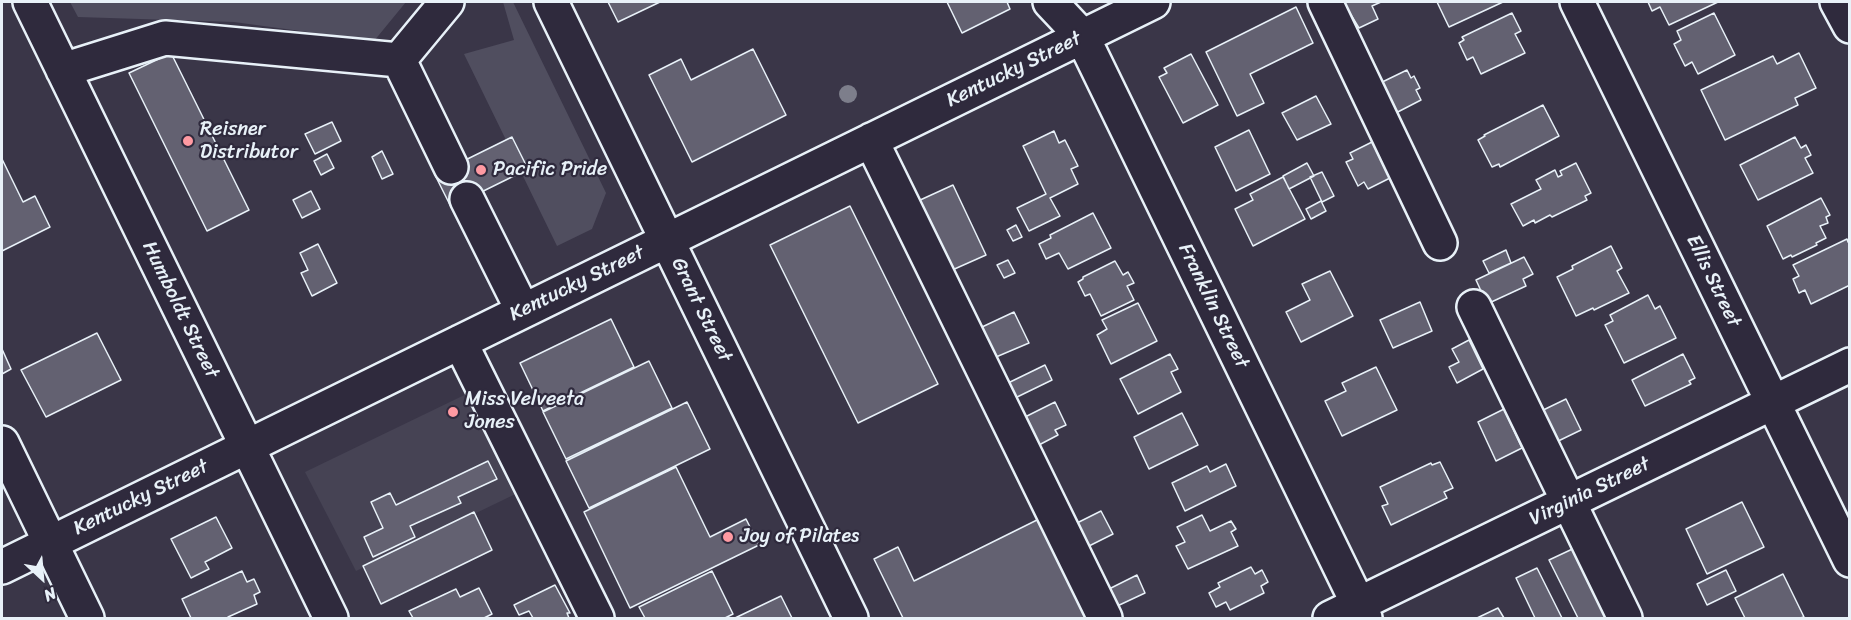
<!DOCTYPE html>
<style>
body{margin:0}
#map{position:relative;width:1851px;height:620px;overflow:hidden;background:#3a3648;font-family:Sriracha,sans-serif}
canvas{display:block}
.frame{position:absolute;inset:0;border:3px solid #e8f1f8;pointer-events:none}
.north{position:absolute;left:12px;top:548px;width:60px;height:60px;-webkit-text-stroke:4px #2f2a3d;paint-order:stroke;rotate:154deg;font-size:16px;font-weight:700;line-height:24px;text-align:center;color:#e8f1f8}
.north::after{content:'';display:block;margin:auto;width:21px;height:27px;background:#e8f1f8;clip-path:polygon(50% 0,100% 100%,50% 72%,0 100%)}
</style>
<div id="map">
<canvas width="1851" height="620"></canvas>
<div class="frame"></div>
<div class="north">N</div>
</div>
<script>
const ctx = document.querySelector('canvas').getContext('2d');
ctx.lineJoin = 'round';
function fill(path, color) { ctx.fillStyle = color; ctx.fill(path, 'evenodd'); }
const toPath = rows => new Path2D(rows.map(r => 'M' + r).join(''));
function stroke(path, color, width, dash) { ctx.strokeStyle = color; ctx.lineWidth = width; ctx.lineCap = dash ? 'butt' : 'round'; ctx.setLineDash(dash || []); ctx.stroke(path); }
function label(font, color, halo, rows, align = 'center') {
  ctx.font = font + ' Sriracha,sans-serif'; ctx.lineWidth = 4.5; ctx.setLineDash([]); ctx.textBaseline = 'middle'; ctx.strokeStyle = halo; ctx.fillStyle = color; for (const [text, x, y, turn = 0] of rows) {
    ctx.save(); ctx.translate(x, y); ctx.rotate((+turn || 0) * Math.PI / 180); ctx.textAlign = isNaN(turn) ? turn : align; if (halo) ctx.strokeText(text, 0, 0); ctx.fillText(text, 0, 0); ctx.restore();
  }
}
const built = toPath([
 [481,387,530,487,356,571,305,472]
]);
const green = toPath([
 [70,2,406,2,374,41,234,22,78,17],
 [503,2,513,2,606,193,592,229,557,246,521,172,528,169,513,137,506,140,464,54,514,40]
]);
const building = toPath([
 [608,2,660,2,618,22,608,2],
 [947,2,1007,2,1010,9,962,33,947,2],
 [1343,2,1381,2,1372,6,1378,19,1359,28,1343,2],
 [1437,2,1503,2,1449,27,1437,2],
 [1648,2,1718,2,1669,25,1660,7,1652,11,1648,2],
 [1296,7,1313,43,1250,74,1264,103,1237,116,1206,52,1296,7],
 [1512,13,1521,31,1515,34,1525,53,1481,74,1473,57,1467,60,1459,43,1464,40,1462,37,1512,13],
 [1714,13,1735,55,1698,74,1692,62,1685,66,1674,44,1681,40,1677,31,1714,13],
 [753,49,786,115,692,162,649,75,681,59,691,80,753,49],
 [171,53,249,210,207,231,129,73,171,53],
 [1799,53,1816,88,1795,98,1798,105,1725,140,1701,90,1773,56,1777,64,1799,53],
 [1191,54,1218,105,1183,123,1159,77,1167,73,1164,68,1191,54],
 [1407,70,1411,78,1414,76,1420,88,1416,90,1421,100,1390,116,1374,86,1407,70],
 [1316,96,1331,124,1297,140,1282,113,1316,96],
 [1543,105,1559,136,1500,167,1499,164,1492,167,1478,140,1485,136,1484,135,1543,105],
 [332,122,341,141,315,154,305,134,332,122],
 [1249,130,1270,174,1236,191,1215,147,1249,130],
 [1054,131,1059,143,1065,140,1078,166,1071,169,1078,184,1050,198,1060,216,1029,231,1017,208,1046,194,1023,146,1054,131],
 [512,137,528,169,451,207,435,175,512,137],
 [1795,137,1801,148,1806,145,1811,155,1805,158,1813,173,1758,200,1740,165,1795,137],
 [1372,142,1390,178,1368,189,1364,182,1358,186,1346,162,1353,159,1350,153,1372,142],
 [382,151,393,174,382,179,372,157,382,151],
 [327,154,334,168,321,175,314,161,327,154],
 [2,159,23,202,35,196,50,227,2,251,2,159],
 [1307,163,1314,176,1289,189,1283,176,1307,163],
 [1576,163,1591,193,1585,196,1587,200,1552,217,1550,215,1535,223,1534,220,1523,226,1511,204,1541,189,1536,180,1555,170,1558,177,1562,175,1560,171,1576,163],
 [1322,172,1334,196,1322,202,1310,177,1322,172],
 [1283,177,1305,219,1253,246,1235,209,1253,200,1250,194,1283,177],
 [953,185,986,255,950,271,918,201,953,185],
 [311,191,320,209,302,218,293,200,311,191],
 [1821,198,1830,215,1826,217,1828,223,1820,226,1826,238,1816,243,1817,245,1792,257,1791,255,1783,259,1767,226,1821,198],
 [1321,201,1326,211,1311,219,1306,209,1321,201],
 [850,206,938,384,858,423,770,245,850,206],
 [1093,213,1111,248,1068,269,1059,253,1046,259,1039,244,1051,238,1050,235,1093,213],
 [1016,225,1022,237,1013,241,1007,230,1016,225],
 [1847,239,1848,242,1850,241,1850,285,1811,304,1805,290,1799,293,1793,279,1799,276,1793,265,1847,239],
 [318,244,337,283,312,296,301,273,308,270,300,253,318,244],
 [1611,246,1622,268,1617,271,1629,293,1594,310,1593,308,1576,316,1557,277,1573,269,1572,266,1611,246],
 [1506,250,1511,263,1489,273,1483,261,1506,250],
 [1524,257,1533,274,1523,279,1526,286,1487,304,1476,280,1524,257],
 [1008,260,1015,273,1004,278,997,265,1008,260],
 [1115,261,1123,275,1128,272,1134,283,1127,286,1134,300,1101,316,1090,294,1085,296,1078,282,1083,279,1083,277,1115,261],
 [1330,271,1353,316,1301,342,1286,312,1310,300,1302,284,1330,271],
 [1648,295,1655,309,1660,306,1676,338,1624,363,1605,325,1613,321,1610,315,1648,295],
 [1420,302,1432,331,1393,348,1380,320,1420,302],
 [1138,303,1157,341,1111,364,1097,335,1107,329,1102,320,1138,303],
 [1014,312,1029,343,996,357,982,327,1014,312],
 [611,319,634,367,543,411,520,363,611,319],
 [97,333,121,380,46,417,21,370,97,333],
 [1469,340,1483,369,1457,383,1449,367,1459,362,1452,349,1469,340],
 [2,349,11,369,2,374,2,349],
 [1170,354,1178,369,1171,372,1181,392,1138,414,1120,379,1170,354],
 [1683,354,1695,378,1689,381,1691,384,1645,406,1632,380,1683,354],
 [649,361,672,408,566,459,543,412,649,361],
 [1045,365,1052,380,1013,399,1006,384,1045,365],
 [1376,367,1397,410,1342,436,1325,401,1346,391,1342,383,1376,367],
 [1566,399,1581,430,1550,445,1535,414,1566,399],
 [687,402,710,449,589,508,566,461,687,402],
 [1055,402,1066,425,1055,430,1058,435,1037,446,1023,418,1055,402],
 [1504,409,1522,448,1496,461,1478,422,1504,409],
 [1182,413,1198,445,1149,469,1134,437,1182,413],
 [488,461,497,479,458,497,461,503,410,526,415,537,373,557,364,537,383,528,371,502,390,493,396,505,488,461],
 [1440,462,1453,488,1444,492,1447,498,1391,525,1382,506,1388,504,1380,487,1431,463,1432,465,1440,462],
 [1226,464,1236,486,1185,511,1172,483,1207,466,1210,472,1226,464],
 [676,467,710,537,746,519,759,545,630,608,584,512,676,467],
 [1742,502,1764,547,1707,574,1686,529,1742,502],
 [1101,511,1113,534,1085,548,1073,525,1101,511],
 [474,512,492,550,381,604,363,566,474,512],
 [1202,515,1210,531,1231,521,1236,529,1231,532,1238,546,1188,569,1176,546,1185,542,1177,527,1202,515],
 [216,517,232,548,205,562,209,569,191,578,171,539,216,517],
 [1039,519,1088,618,903,618,874,559,898,547,914,581,1039,519],
 [1581,545,1617,618,1578,618,1549,560,1581,545],
 [1251,567,1255,574,1262,570,1268,582,1261,586,1264,593,1230,610,1226,602,1216,607,1209,593,1220,587,1218,583,1251,567],
 [1537,568,1562,618,1535,618,1516,578,1537,568],
 [1726,570,1736,591,1707,605,1697,584,1726,570],
 [242,571,247,582,254,579,260,592,254,595,257,604,228,617,229,618,191,618,182,599,242,571],
 [712,571,733,614,725,618,645,618,639,607,712,571],
 [1783,574,1804,617,1800,618,1745,618,1735,598,1783,574],
 [1137,575,1145,593,1113,608,1105,591,1137,575],
 [555,585,570,613,567,613,569,618,533,618,529,611,519,615,514,605,555,585],
 [479,588,492,614,484,618,413,618,409,611,456,589,460,597,479,588],
 [781,596,792,618,735,618,781,596],
 [1498,608,1504,618,1477,618,1498,608]
]);
const minor = toPath([
 [30,2,331,618],
 [551,2,851,618],
 [1050,2,1082,36,1365,618],
 [1325,2,1440,243],
 [1577,2,1850,560],
 [1837,2,1850,26],
 [399,60,447,2],
 [63,70,165,38,399,60,451,167],
 [871,140,1105,618],
 [467,199,523,311],
 [1474,307,1625,618],
 [460,342,597,618],
 [2,443,87,618],
 [2,567,1153,2],
 [1330,618,1850,365]
]);
const trees = [
 [848,94]
];
const markers = [
 [188,141,6,"#ff9aa2"],
 [481,170,6,"#ff9aa2"],
 [453,412,6,"#ff9aa2"],
 [728,537,6,"#ff9aa2"]
];
const streetNames = [
 ["Kentucky Street",1014,70,-26],
 ["Ellis Street",1713,281,64],
 ["Kentucky Street",577,284,-26],
 ["Franklin Street",1213,306,64],
 ["Humboldt Street",180,310,64],
 ["Grant Street",701,310,64],
 ["Virginia Street",1590,492,-26],
 ["Kentucky Street",141,498,-26]
];
const poiNames = [
 ["Reisner",200,130],
 ["Distributor",200,153],
 ["Pacific Pride",493,170],
 ["Miss Velveeta",465,400],
 ["Jones",465,423],
 ["Joy of Pilates",740,537]
];
fill(built, '#464354');
fill(green, '#504e5f');
fill(building, '#636171');
stroke(building, '#e8f1f8', 1.5);
stroke(minor, '#e8f1f8', 38);
stroke(minor, '#2f2a3d', 33);
ctx.fillStyle = '#7d7e8b';
for (const [x, y] of trees) { ctx.beginPath(); ctx.arc(x, y, 9, 0, 2 * Math.PI); ctx.fill(); }
for (const [x, y, r, color] of markers) { const dot = new Path2D(); dot.arc(x, y, r, 0, 2 * Math.PI); ctx.fillStyle = color; ctx.fill(dot); stroke(dot, '#2f2a3d', 2); }
label('20px', '#e8f1f8', '#2f2a3d', streetNames);
label('20px', '#e8f1f8', '#2f2a3d', poiNames, 'left');
</script>
